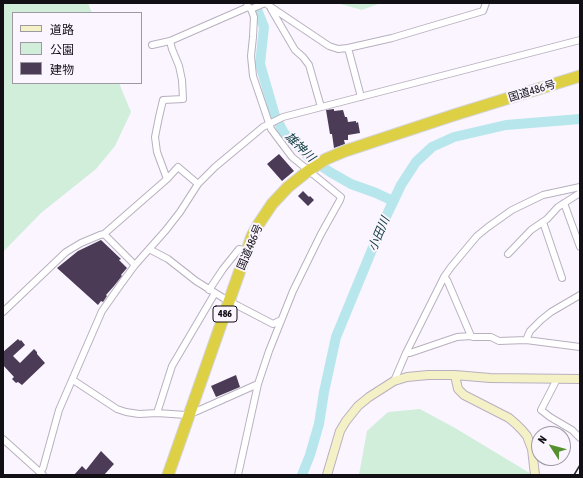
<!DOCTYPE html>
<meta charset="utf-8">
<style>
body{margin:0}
#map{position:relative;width:583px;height:478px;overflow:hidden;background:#faf5ff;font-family:"Asap Condensed","Noto Sans JP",sans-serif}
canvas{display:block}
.frame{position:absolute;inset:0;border:4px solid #120f15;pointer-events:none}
.legend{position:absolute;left:12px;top:12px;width:130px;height:72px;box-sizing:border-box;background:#faf5ff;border:1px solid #9d99a1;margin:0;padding:5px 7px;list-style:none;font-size:12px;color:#120f15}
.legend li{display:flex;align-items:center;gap:8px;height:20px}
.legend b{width:20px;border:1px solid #9d99a1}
.north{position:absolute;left:531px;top:426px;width:40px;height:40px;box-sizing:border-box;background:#faf5ff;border:1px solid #9d99a1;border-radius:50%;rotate:306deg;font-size:11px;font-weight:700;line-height:16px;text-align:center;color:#120f15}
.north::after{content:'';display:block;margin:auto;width:14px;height:18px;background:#569130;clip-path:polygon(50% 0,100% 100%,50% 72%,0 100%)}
</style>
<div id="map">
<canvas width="583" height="478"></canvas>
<div class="frame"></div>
<ul class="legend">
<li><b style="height:5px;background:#f5f1c7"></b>道路</li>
<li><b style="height:11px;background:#d1eeda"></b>公園</li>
<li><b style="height:11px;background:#4b3b57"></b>建物</li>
</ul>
<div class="north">N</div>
</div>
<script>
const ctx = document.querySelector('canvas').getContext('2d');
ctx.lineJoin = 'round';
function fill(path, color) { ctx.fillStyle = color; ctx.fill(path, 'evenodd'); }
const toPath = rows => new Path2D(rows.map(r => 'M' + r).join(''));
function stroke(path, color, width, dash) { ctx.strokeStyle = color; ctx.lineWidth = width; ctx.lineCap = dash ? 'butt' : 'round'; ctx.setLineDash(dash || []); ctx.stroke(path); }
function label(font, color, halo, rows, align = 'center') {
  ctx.font = font + ' "Asap Condensed","Noto Sans JP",sans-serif'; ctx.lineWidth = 4; ctx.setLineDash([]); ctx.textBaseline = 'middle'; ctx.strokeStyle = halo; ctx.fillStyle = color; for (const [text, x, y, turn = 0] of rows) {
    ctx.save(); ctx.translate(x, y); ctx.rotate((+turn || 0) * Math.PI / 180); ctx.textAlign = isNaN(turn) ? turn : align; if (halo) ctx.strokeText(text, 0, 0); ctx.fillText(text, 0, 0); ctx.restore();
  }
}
const green = toPath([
 [3,3,88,3,92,13,13,13,13,83,119,83,131,112,115,146,96,169,41,213,3,252],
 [337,3,381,3,362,10],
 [420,409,455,428,533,475,359,475,367,431,388,412]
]);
const river = toPath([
 [253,3,258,12,264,27,260,64,275,116,284,133,310,158,330,172,351,184,376,193,393,201],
 [302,475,310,455,319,424,324,392,336,337,383,223,401,185,416,162,432,147,454,137,506,125,580,119]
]);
const building = toPath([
 [334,109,334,111,343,110,345,117,347,117,348,122,356,121,356,123,358,122,360,133,348,135,348,140,344,140,345,144,334,148,332,134,330,134,326,110],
 [279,154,294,171,282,181,267,164],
 [303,191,309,197,310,196,314,200,308,206,298,196],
 [101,240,121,259,119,260,127,268,121,275,122,276,114,286,106,295,107,296,103,302,101,301,98,305,57,268,78,251],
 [18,339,20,341,21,340,25,345,13,356,20,363,34,349,37,352,37,354,45,363,22,385,18,382,16,383,12,379,14,377,3,365,3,352],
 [236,375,240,387,216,397,211,386],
 [101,451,114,464,104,475,74,475,82,466,86,470]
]);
const street = toPath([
 [265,3,329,46,338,49,348,48,392,38,483,11,486,3],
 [251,9,265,3],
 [271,9,295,50,303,57,309,65,321,107],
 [152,45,170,41],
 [348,48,361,97],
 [167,179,157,152,155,137,159,117,163,100,183,99,182,80,179,66,172,49,170,41,248,7],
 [564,203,580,247],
 [543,222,562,278],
 [104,234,135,265],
 [149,249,168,259,196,281,225,299,273,324,281,320],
 [508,254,531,230,547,219,558,207,580,193],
 [444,277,447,280,471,336],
 [209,290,223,269,239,249,247,251],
 [3,312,66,252,81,243,100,235,104,234,167,179,178,167,198,184],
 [526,340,530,331,541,320,551,312,580,295],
 [406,353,410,353,457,337,471,336,473,337,491,337,499,341,526,340,580,347],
 [557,379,541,410,550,417,572,430,580,438],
 [73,380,117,409,126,412,139,414,157,413,186,415,195,412,258,384],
 [394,381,406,353,444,277,451,267,477,236,488,227,512,210,543,195,580,187],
 [157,413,172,366,215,293],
 [3,439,43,475],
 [40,473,43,468,59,410,102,311,121,284,135,265,166,230,180,212,198,184,215,167,263,127,283,117,580,40],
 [238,475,258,384,269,351,293,291,321,234,340,200,341,197,292,157,271,129,253,76,251,56,253,37,254,17,251,9,248,7,247,3]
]);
const secondary = toPath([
 [455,375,458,389,464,395,509,418,516,424,522,430,527,436,532,449,535,475],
 [327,475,340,431,346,421,358,406,369,397,394,381,407,377,428,375,455,375,490,378,580,379]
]);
const highway = toPath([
 [168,475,252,236,258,225,272,204,288,187,308,171,326,159,345,151,454,115,580,76]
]);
const rail = toPath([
 [574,475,580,465]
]);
const shields = [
 [225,314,24]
];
const shieldNames = [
 ["486",225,314]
];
const streetNames = [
 ["国道486号",532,91,-17],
 ["国道486号",250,247,-67]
];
const waterNames = [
 ["雄神川",300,147,44],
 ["小田川",379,234,-67]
];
fill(green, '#d1eeda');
stroke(river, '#b7e7ec', 10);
fill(building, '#4b3b57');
stroke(street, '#b9b0bf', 8);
stroke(secondary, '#b9b0bf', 10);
stroke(highway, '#d4d4d5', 13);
stroke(street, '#fff', 6);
stroke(secondary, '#f5f1c7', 8);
stroke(highway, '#ded044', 11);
stroke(rail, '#2b282e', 1.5);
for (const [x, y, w] of shields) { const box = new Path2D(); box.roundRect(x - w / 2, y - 8, w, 16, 3); ctx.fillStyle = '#faf5ff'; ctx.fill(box); stroke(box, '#120f15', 1); }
label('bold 10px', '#120f15', null, shieldNames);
label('11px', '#120f15', '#faf5ff', streetNames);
label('italic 12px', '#0e3b3f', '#faf5ff', waterNames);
</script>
